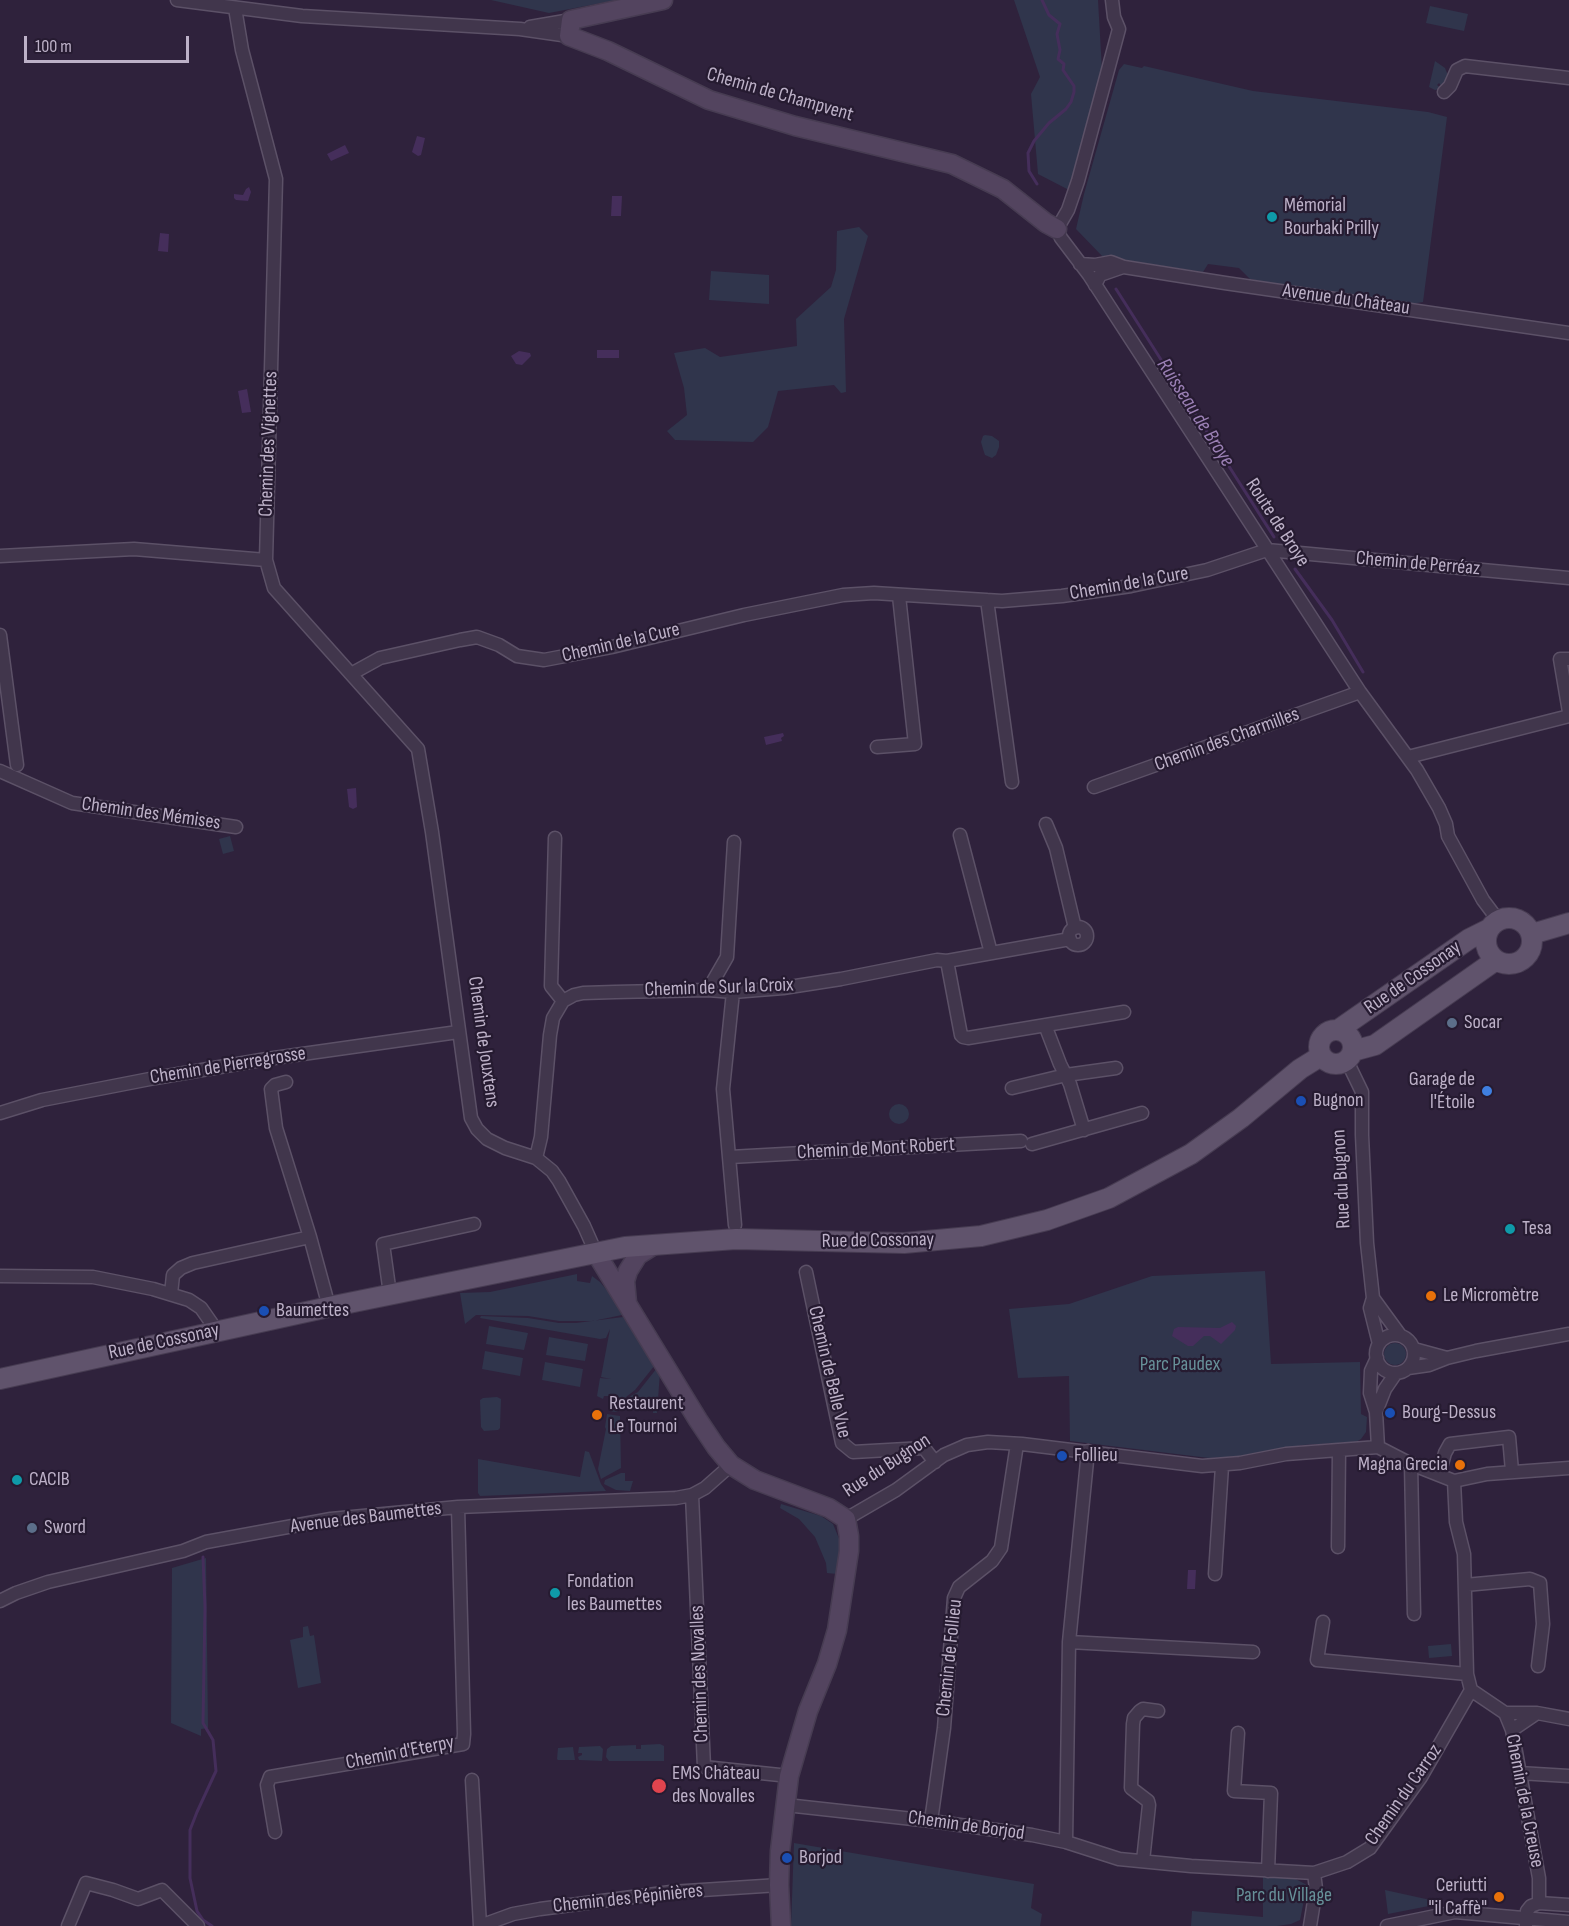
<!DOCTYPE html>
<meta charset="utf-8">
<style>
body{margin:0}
#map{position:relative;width:1569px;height:1926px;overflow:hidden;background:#2f223c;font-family:"Sofia Sans Condensed",sans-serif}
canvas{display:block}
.scale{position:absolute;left:24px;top:36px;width:165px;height:27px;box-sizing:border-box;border:3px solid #bdb1c8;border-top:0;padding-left:8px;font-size:18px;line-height:21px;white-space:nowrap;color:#bdb1c8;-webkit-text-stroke:4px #261b31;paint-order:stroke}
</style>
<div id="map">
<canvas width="1569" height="1926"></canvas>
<div class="scale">100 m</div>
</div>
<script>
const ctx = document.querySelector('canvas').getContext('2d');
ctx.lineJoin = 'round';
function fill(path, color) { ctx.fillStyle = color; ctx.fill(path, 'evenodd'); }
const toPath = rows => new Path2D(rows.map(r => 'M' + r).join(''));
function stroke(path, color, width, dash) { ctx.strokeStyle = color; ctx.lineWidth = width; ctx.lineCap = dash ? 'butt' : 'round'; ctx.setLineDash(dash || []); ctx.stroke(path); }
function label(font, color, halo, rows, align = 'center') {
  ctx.font = font + ' "Sofia Sans Condensed",sans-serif'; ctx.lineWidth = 4.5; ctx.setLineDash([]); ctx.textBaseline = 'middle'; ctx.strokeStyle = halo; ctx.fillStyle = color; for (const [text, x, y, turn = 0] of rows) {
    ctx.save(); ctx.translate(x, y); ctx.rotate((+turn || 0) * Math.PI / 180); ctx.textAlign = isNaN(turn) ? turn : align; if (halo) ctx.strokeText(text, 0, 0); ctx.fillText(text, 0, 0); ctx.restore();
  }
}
const green = toPath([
 [491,0,617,0,549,13],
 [1014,0,1098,0,1102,70,1069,190,1038,174,1031,94,1040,77],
 [1430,6,1468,14,1464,31,1426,23],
 [1435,61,1445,68,1449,78,1443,88,1439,83,1437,85,1442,89,1435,90,1429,87],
 [1124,64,1142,68,1144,66,1253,91,1428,112,1447,117,1423,302,1411,304,1265,282,1250,279,1239,268,1208,264,1203,272,1103,257,1076,229,1084,194,1119,70],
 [859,227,868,236,844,319,846,392,841,393,834,385,778,391,768,427,753,442,675,440,667,431,687,415,684,388,674,353,705,348,720,357,797,346,796,319,831,287,836,270,837,231],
 [711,271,769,275,769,304,709,300],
 [985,435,992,436,999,441,999,447,996,455,992,458,985,455,983,449,981,442,983,436],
 [230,836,234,851,223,854,219,839],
 '889 1114a10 10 0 1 1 20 0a10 10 0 1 1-20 0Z',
 [1265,1271,1271,1364,1360,1362,1361,1414,1367,1417,1366,1432,1361,1439,1356,1442,1303,1445,1247,1456,1209,1458,1070,1441,1069,1376,1018,1378,1009,1309,1069,1304,1152,1276],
 [577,1274,577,1281,590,1283,592,1276,600,1282,611,1295,622,1315,593,1321,559,1321,528,1316,476,1315,465,1324,460,1293,490,1292],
 [481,1316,528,1318,559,1323,576,1323,623,1317,655,1365,635,1390,621,1401,620,1410,616,1412,609,1411,611,1402,608,1396,604,1396,603,1399,597,1396,600,1378,611,1379,601,1377,610,1329,606,1338,600,1339,480,1318],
 [489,1326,528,1333,524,1350,486,1344],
 [549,1337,588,1344,585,1361,546,1355],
 '1384 1354a11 11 0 1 1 22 0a11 11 0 1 1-22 0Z',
 [485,1351,523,1358,520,1376,482,1369],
 [545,1362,583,1369,580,1387,542,1380],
 [657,1368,660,1372,657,1413,653,1413,653,1408,651,1406,623,1407,624,1402,627,1398,638,1392],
 [497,1397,501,1399,500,1428,498,1430,484,1431,481,1427,480,1400,483,1398],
 [607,1414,620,1416,621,1468,601,1479,598,1469,606,1429,605,1427],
 [585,1451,589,1452,601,1484,606,1491,480,1496,478,1493,478,1459,580,1477],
 [621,1473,625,1473,625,1481,633,1481,630,1491,616,1490,604,1484,605,1480],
 [781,1504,821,1516,833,1524,840,1541,837,1574,827,1573,826,1563,815,1537,799,1519,780,1508],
 [206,1558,208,1728,201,1729,201,1736,171,1723,172,1568],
 [308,1626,310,1636,314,1635,321,1683,298,1688,290,1640,303,1637,303,1627],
 [1451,1644,1452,1656,1429,1658,1428,1646],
 [660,1744,664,1746,664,1761,609,1761,606,1757,607,1749,611,1746,636,1745,636,1749,641,1749,641,1745],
 [600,1746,603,1749,602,1761,579,1760,578,1757,582,1755,582,1753,578,1753,579,1747],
 [573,1747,575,1760,558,1760,557,1759,558,1748],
 [794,1843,1034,1884,1031,1908,1042,1914,1040,1926,791,1926],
 [1288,1875,1307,1885,1300,1920,1291,1924,1277,1926,1191,1926,1192,1911,1263,1917,1263,1876],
 [1385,1890,1444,1903,1388,1914]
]);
const water = toPath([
 [417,136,425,138,421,155,418,156,412,152],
 [345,145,349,153,331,161,327,154],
 [249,187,251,192,248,201,236,200,234,198,234,194,243,195,246,189],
 [612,196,622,196,621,216,611,216],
 [160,233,169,234,168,252,158,251],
 [597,350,619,350,619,358,597,358],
 [519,351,530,353,531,356,522,365,516,364,511,356],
 [247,389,251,412,242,413,238,391],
 [783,733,784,736,781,738,782,741,766,745,764,737],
 [356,788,357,807,353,809,349,807,347,789],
 [1232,1322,1236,1326,1235,1330,1221,1344,1210,1336,1204,1336,1193,1346,1188,1346,1172,1336,1174,1329,1178,1327,1220,1328],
 [1188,1570,1196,1570,1195,1589,1187,1589]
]);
const stream = toPath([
 [1037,184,1029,171,1028,153,1034,141,1049,123,1066,109,1071,102,1074,92,1074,86,1063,70,1064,64,1058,59,1060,50,1057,34,1060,24,1049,15,1042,0],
 [1116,289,1274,537],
 [1295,569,1332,620,1363,672],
 [203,1557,205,1607,203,1723,213,1740,216,1771,197,1812,190,1830,190,1878,197,1911,203,1920,212,1926]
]);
const street = toPath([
 [177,0,302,16,520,29,569,36],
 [1112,0,1114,17,1119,29,1078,181,1068,210,1057,229,1061,238,1089,275,1360,692,1417,770,1439,808,1446,824,1448,836,1483,900,1498,920],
 [235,8,242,50,276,179,266,560,274,588,418,749,432,832,471,1118,477,1129,487,1139,505,1148,536,1158,552,1171,559,1181,584,1226,596,1253],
 [530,27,571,20],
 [1444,92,1450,86,1457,70,1465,66,1569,78],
 [1080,264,1095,265,1111,262,1124,267,1225,283,1569,333],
 [1095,285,1100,275,1123,267],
 [0,556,134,549,266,560],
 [987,600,1012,782],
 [0,635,17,765],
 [1569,659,1560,659,1569,712],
 [351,674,380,658,460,640,477,637,499,645,517,656,544,660,612,647,744,615,843,595,874,593,1002,601,1062,596,1131,586,1207,570,1267,550,1569,578],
 [877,747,915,744,899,596],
 [1408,757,1569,716],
 [0,771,72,803,236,827],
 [1094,787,1360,692],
 [1046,824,1056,848,1075,928],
 [960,835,991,953],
 [555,838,551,986,563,1001],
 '1069 936a9 9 0 1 1 18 0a9 9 0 1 1-18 0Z',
 [947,961,961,1035,963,1037,968,1038,1124,1012],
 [708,990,727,957,734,842],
 [733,992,723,1089,735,1225],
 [1045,1025,1060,1064,1070,1084,1084,1130],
 [1347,1061,1362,1092,1362,1135,1367,1243,1373,1298,1370,1308,1379,1344],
 [286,1082,275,1085,271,1089,276,1128,310,1237,329,1307],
 [1012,1088,1066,1075,1116,1068],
 [0,1113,42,1100,155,1078,267,1059,458,1032],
 [1032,1144,1142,1113],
 [730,1157,1021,1141],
 [536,1158,541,1137,550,1035,553,1018,563,1001,574,995,583,993,615,992,708,990,733,992,783,988,841,979,937,960,947,961,1070,939],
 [806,1272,842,1443,853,1452,924,1448,935,1462],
 [0,1276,93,1277,153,1289,189,1300,201,1308,217,1331],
 [171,1294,173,1275,181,1268,193,1263,310,1237],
 [390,1294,383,1244,474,1224],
 [1373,1298,1400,1335],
 '1376 1354a19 19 0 1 1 38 0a19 19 0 1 1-38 0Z',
 [1414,1349,1447,1358],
 [1377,1358,1371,1371,1370,1393,1376,1412,1378,1447],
 [1408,1368,1429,1365,1447,1358,1476,1351,1569,1334],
 [1376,1412,1385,1389,1396,1373],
 [1378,1447,1411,1464,1454,1481,1487,1474,1569,1468],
 [1411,1464,1414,1614],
 [1439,1475,1445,1453,1450,1444,1509,1437,1512,1471],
 [1454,1481,1456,1522,1464,1554,1467,1674,1471,1690,1505,1713,1512,1730,1539,1878,1539,1903],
 [692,1495,704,1767,789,1776],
 [846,1519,896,1490,944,1455,967,1445,988,1442,1022,1444,1202,1466,1240,1463,1286,1454,1378,1447],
 [1338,1547,1339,1451],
 [1215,1574,1222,1466],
 [1465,1585,1530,1579,1540,1583,1543,1624,1538,1666],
 [0,1601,16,1593,48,1582,183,1551,206,1542,331,1519,458,1507,676,1498,692,1495,705,1488,731,1465],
 [1323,1622,1317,1660,1467,1674],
 [1069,1642,1253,1652],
 [1505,1713,1537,1713,1569,1719],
 [1512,1730,1537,1713],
 [1238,1733,1234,1791,1271,1793,1268,1871],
 [1519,1773,1569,1776],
 [472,1780,480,1926],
 [786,1805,931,1821,1032,1835,1066,1842,1119,1859,1191,1866,1314,1873,1347,1862,1370,1848,1421,1777,1471,1690],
 [931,1821,944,1728,954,1598,959,1587,992,1561,1001,1548,1017,1444],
 [275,1832,267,1785,270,1777,463,1744,464,1734,458,1507],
 [1066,1842,1069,1642,1088,1451],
 [1143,1861,1149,1805,1148,1801,1131,1788,1133,1724,1134,1718,1140,1711,1143,1709,1158,1711],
 [1526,1925,1527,1911,1531,1906,1539,1903,1569,1905],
 [68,1926,86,1883,113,1890,138,1899,162,1890,198,1926],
 [480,1926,513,1914,540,1909,671,1892,779,1885],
 [1310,1926,1316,1889,1314,1873],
 [1387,1926,1455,1912,1569,1922]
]);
const secondary = toPath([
 [663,0,571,20,569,36,608,51,709,100,795,126,952,164,1003,189,1046,223,1057,229],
 [596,1253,698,1420,716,1447,731,1465,755,1480,829,1508,846,1519,849,1536,849,1551,837,1630,827,1664,808,1711,789,1776,780,1851,779,1885,781,1926],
 [627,1303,625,1281,628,1271,638,1255,654,1245]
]);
const primary = toPath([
 '1486 941a23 23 0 1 1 46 0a23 23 0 1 1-46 0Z',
 [1532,934,1569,923],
 '1319 1047a17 17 0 1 1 34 0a17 17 0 1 1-34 0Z',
 [1338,1030,1469,939,1489,929],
 [1353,1051,1375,1045,1496,960],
 [0,1379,329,1307,625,1247,736,1239,904,1243,981,1236,1047,1220,1109,1198,1191,1154,1241,1118,1300,1069,1321,1056]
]);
const markers = [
 [1272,217,6,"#0f9aa8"],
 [1452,1023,6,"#5c6f8a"],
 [1487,1091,6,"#3f7fe0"],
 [1301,1101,6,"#1a4fb4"],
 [1510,1229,6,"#0f9aa8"],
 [1431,1296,6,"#e8710a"],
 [264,1311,6,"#1a4fb4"],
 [1390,1413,6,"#1a4fb4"],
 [597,1415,6,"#e8710a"],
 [1062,1456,6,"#1a4fb4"],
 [1460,1465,6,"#e8710a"],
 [17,1480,6,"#0f9aa8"],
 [32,1528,6,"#5c6f8a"],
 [555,1593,6,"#0f9aa8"],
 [659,1786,8,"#e0444e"],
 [787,1858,6,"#1a4fb4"],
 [1499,1897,6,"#e8710a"]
];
const streetNames = [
 ["Chemin de Champvent",780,95,16],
 ["Avenue du Château",1346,300,8],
 ["Chemin des Vignettes",269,444,-88],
 ["Route de Broye",1277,523,57],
 ["Chemin de Perréaz",1418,564,5],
 ["Chemin de la Cure",1129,584,-10],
 ["Chemin de la Cure",621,643,-13],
 ["Chemin des Charmilles",1227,740,-20],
 ["Chemin des Mémises",151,814,8],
 ["Rue de Cossonay",1413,978,-35],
 ["Chemin de Sur la Croix",719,988,-2],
 ["Chemin de Jouxtens",483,1042,82],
 ["Chemin de Pierregrosse",228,1066,-9],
 ["Chemin de Mont Robert",876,1149,-3],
 ["Rue du Bugnon",1342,1179,-93],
 ["Rue de Cossonay",878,1241,-1],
 ["Rue de Cossonay",164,1342,-12],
 ["Chemin de Belle Vue",829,1372,77],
 ["Rue du Bugnon",887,1466,-33],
 ["Avenue des Baumettes",366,1518,-7],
 ["Chemin de Follieu",950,1658,-84],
 ["Chemin des Novalles",700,1674,-92],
 ["Chemin d'Eterpy",400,1753,-11],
 ["Chemin du Carroz",1404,1795,-55],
 ["Chemin de la Creuse",1524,1801,79],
 ["Chemin de Borjod",966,1826,8],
 ["Chemin des Pépinières",628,1899,-6]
];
const poiNames = [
 ["Mémorial",1284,206],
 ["Bourbaki Prilly",1284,229],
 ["Socar",1464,1023],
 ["Garage de",1475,1080,"right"],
 ["l'Étoile",1475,1103,"right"],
 ["Bugnon",1313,1101],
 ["Tesa",1522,1229],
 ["Le Micromètre",1443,1296],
 ["Baumettes",276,1311],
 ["Restaurent",609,1404],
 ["Le Tournoi",609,1427],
 ["Bourg-Dessus",1402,1413],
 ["Follieu",1074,1456],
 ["Magna Grecia",1448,1465,"right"],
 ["CACIB",29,1480],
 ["Sword",44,1528],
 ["Fondation",567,1582],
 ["les Baumettes",567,1605],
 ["EMS Château",672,1774],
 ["des Novalles",672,1797],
 ["Borjod",799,1858],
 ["Ceriutti",1487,1886,"right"],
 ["\"il Caffè\"",1487,1909,"right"]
];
const parkNames = [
 ["Parc Paudex",1180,1365],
 ["Parc du Village",1284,1896]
];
const waterNames = [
 ["Ruisseau de Broye",1195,413,57]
];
fill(green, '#30354c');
fill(water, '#452e5b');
stroke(stream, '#452e5b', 3);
stroke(street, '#5c5167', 15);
stroke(secondary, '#473c52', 21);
stroke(primary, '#473c52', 22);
stroke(street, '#41364c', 12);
stroke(secondary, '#53445f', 18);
stroke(primary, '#60536c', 20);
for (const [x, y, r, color] of markers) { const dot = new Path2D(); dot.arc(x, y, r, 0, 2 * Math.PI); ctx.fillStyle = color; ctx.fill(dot); stroke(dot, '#261b31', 2); }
label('20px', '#bdb1c8', '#261b31', streetNames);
label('20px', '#bdb1c8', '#261b31', poiNames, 'left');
label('20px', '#679199', '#261b31', parkNames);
label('italic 21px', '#9b80b5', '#261b31', waterNames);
</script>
